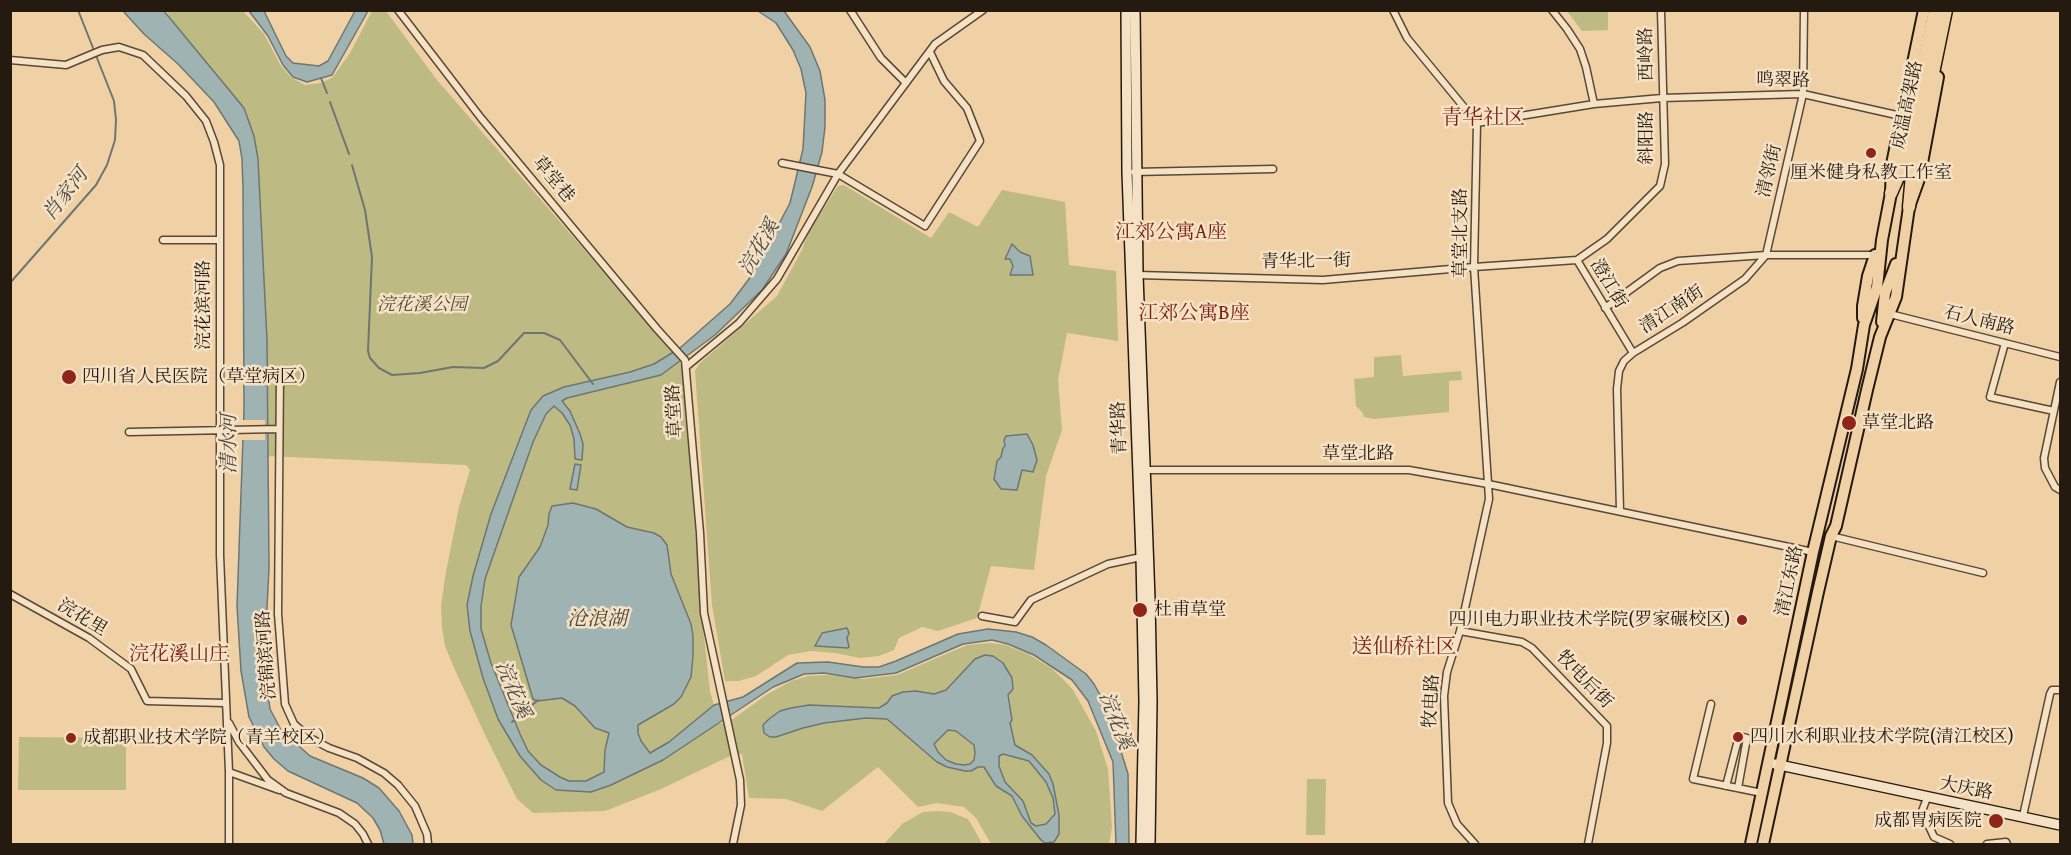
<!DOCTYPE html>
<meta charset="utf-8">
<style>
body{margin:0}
#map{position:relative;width:2071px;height:855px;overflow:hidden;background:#f0d1a5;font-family:"Gentium Book Plus",serif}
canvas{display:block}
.frame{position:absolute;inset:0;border:12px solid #251a0f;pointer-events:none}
</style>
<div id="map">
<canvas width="2071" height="855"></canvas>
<div class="frame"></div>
</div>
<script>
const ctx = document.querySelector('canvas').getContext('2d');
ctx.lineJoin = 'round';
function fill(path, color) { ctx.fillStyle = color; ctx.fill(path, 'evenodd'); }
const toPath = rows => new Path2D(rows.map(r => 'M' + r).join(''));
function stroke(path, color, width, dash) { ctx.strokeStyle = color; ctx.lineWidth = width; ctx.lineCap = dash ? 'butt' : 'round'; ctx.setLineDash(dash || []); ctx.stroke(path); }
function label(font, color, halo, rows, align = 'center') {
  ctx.font = font + ' "Gentium Book Plus","Noto Serif SC",serif'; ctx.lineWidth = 5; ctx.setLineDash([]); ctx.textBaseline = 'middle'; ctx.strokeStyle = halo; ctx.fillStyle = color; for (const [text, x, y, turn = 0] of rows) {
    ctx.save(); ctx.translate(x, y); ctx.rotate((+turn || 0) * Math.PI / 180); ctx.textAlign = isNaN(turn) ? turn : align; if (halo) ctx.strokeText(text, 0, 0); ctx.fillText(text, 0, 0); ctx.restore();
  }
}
const green = toPath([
 [167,11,243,11,264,34,281,66,292,78,305,85,321,83,333,77,350,53,372,11,386,11,437,80,673,352,683,368,702,619,710,691,719,724,733,719,766,695,791,681,808,676,828,675,863,679,897,675,967,645,991,643,1006,645,1028,654,1051,668,1066,682,1073,690,1096,731,1108,769,1112,827,1109,844,991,844,976,818,964,807,937,803,918,807,878,767,822,811,786,799,749,798,742,754,728,757,661,789,605,811,533,813,517,799,488,741,455,670,445,646,442,627,441,605,446,572,459,507,470,470,466,465,267,456,267,340,258,159,254,136,244,108,172,21],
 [1567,11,1608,11,1608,30,1582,31],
 [844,185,931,238,949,212,978,227,1002,190,1065,202,1069,265,1116,271,1118,341,1067,333,1058,380,1062,430,1046,476,1034,570,991,566,977,618,938,631,922,627,899,638,894,650,879,656,860,658,835,653,811,651,788,655,756,676,739,681,725,681,712,605,695,371,700,363,777,296,802,250,808,233,838,186],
 [1401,355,1403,376,1461,371,1462,380,1449,381,1449,412,1374,419,1364,417,1362,412,1356,406,1354,379,1374,377,1374,357],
 [19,737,126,738,126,790,18,790],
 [1307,779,1326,779,1325,835,1306,835],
 [938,811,950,812,968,819,978,836,982,844,884,844,902,824,923,812]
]);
const water = toPath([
 [123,11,164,11,244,108,254,136,258,159,267,340,269,568,264,666,270,709,281,730,310,756,363,778,379,788,399,811,412,835,413,844,384,844,380,830,373,818,357,803,288,771,274,759,264,747,249,717,241,671,237,606,244,410,243,188,242,159,239,141,214,102,178,64,144,34,123,11],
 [249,11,264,11,286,56,293,63,319,66,328,61,355,11,368,11,332,75,307,82,293,77,283,65,268,36,249,11],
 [758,11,784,11,810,47,820,71,825,100,825,127,822,152,812,187,786,254,762,290,715,335,661,375,567,398,562,401,570,411,580,434,583,444,582,460,575,459,574,439,570,425,562,413,554,406,546,414,533,442,485,579,481,606,481,629,491,663,520,734,528,751,541,765,560,777,569,781,586,781,604,772,605,750,609,733,595,728,575,706,562,698,537,701,533,699,511,625,519,577,540,547,548,525,549,514,552,506,573,503,596,509,627,527,654,533,661,537,667,545,671,574,691,624,693,636,693,656,691,677,681,697,674,704,638,725,638,733,641,741,650,753,669,742,714,705,743,697,797,663,828,662,863,667,879,667,896,661,958,634,988,629,1016,632,1032,637,1046,645,1086,674,1094,684,1108,709,1128,774,1129,844,1116,844,1113,762,1088,701,1072,680,1034,655,1008,644,992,640,963,644,896,673,855,678,824,673,804,674,773,687,663,760,611,785,591,792,556,790,541,780,520,756,498,719,483,678,470,631,467,605,473,576,491,514,531,410,543,396,564,387,630,372,654,364,680,348,730,304,752,275,790,203,803,149,806,93,801,69,793,50,776,23,758,11],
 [1012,244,1020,252,1030,256,1033,275,1010,275,1013,266,1010,259,1005,259,1012,244],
 [1027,434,1033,445,1037,460,1033,472,1022,470,1017,490,1001,489,994,479,997,461,1001,457,1003,448,1005,446,1004,440,1006,436,1027,434],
 [575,464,581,465,577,490,570,489,575,464],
 [847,628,849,633,847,638,849,647,848,648,815,646,822,633,847,628],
 [985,655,993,656,1003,663,1012,678,1013,689,1008,695,1012,720,1010,723,1015,745,1032,755,1049,774,1053,784,1059,815,1059,834,1054,842,1045,843,1041,840,1022,816,1012,796,996,786,984,767,978,767,971,771,965,771,947,767,937,762,887,719,866,718,824,723,803,728,776,737,770,737,764,733,763,725,769,719,780,711,791,708,809,705,879,708,887,703,892,696,903,692,916,691,934,694,946,690,975,659,985,655],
 [948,730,956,731,974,745,975,753,974,760,970,764,964,765,956,764,946,760,938,752,934,744,948,730],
 [1003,754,1029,761,1046,782,1053,798,1055,814,1046,824,1036,826,1031,823,1023,801,1005,782,999,766,999,756,1003,754]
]);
const pier = toPath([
 [241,420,265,420,265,440,240,440]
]);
const stream = toPath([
 [321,78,327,93],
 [330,102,349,154],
 [352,165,365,210,372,257,368,351,370,358,379,368,392,375,420,373,453,367,484,368,498,361,524,333,544,333,560,340,593,384],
 [10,283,96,185,107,165,115,140,116,120,114,101,78,10],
 [512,722,538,700]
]);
const street = toPath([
 [398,10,481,118,657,329,685,360,700,533,704,613,740,780,741,805,733,844],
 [850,10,881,58,906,83],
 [1393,10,1407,38,1477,123,1474,267,1489,499,1460,631,1447,672,1444,696,1448,803,1457,824,1475,844],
 [1552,10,1567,29,1580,49,1586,67,1594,104],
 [10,60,66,65,102,50,119,47,143,55,186,96,206,121,214,142,220,165,220,555,229,772,229,844],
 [1477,123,1594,104,1662,98,1803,94,1901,116],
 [782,163,838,174,925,226,980,141,967,108,944,81,930,52],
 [1134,172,1273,169],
 [163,240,219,240],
 [1577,260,1633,353],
 [1138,275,1323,280,1474,267,1577,260,1607,239,1660,186,1665,164,1661,10],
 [1605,308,1660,268,1678,261,1766,255,1803,94,1804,10],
 [1890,314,2060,357],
 [2005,343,1990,397,2054,411],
 [687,366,739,323,777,279,838,174,935,44,983,10],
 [280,373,278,614,285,704,294,724,310,738,329,748,357,758,384,773,398,785,415,806,427,834,428,844],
 [2060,382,2044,458,2045,468,2055,487,2060,490],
 [129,432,279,429],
 [1145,470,1409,470,1488,484,1813,552],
 [1620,511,1617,389,1619,371,1624,361,1633,353,1682,323,1745,279,1766,255,1875,255],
 [1831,536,1983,573],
 [10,594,89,638,131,669,147,701,225,703],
 [982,616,1015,622,1031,600,1108,564,1141,557],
 [1460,631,1522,642,1532,648,1607,726,1607,743,1588,844],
 [1711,704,1693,779,1762,793],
 [229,723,239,742,268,780,286,793,339,813,355,824,363,834,368,844],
 [229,772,279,790],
 [1726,786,1739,736,1747,738,1738,788],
 [1927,798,1922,811,1934,837,1950,844],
 [2023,816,2050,694,2052,690,2060,690],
 [1987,844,2006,842,2007,844]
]);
const secondary = toPath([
 [1126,10,1127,172,1141,557,1144,701,1141,844],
 [1135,10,1138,275,1150,599,1152,701,1150,844],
 [1775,764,2060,825]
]);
const primary = toPath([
 [1863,318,1863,306,1868,276,1875,255],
 [1882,322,1885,293,1896,264],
 [1751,844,1813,552,1857,369,1864,325,1877,287,1882,240,1891,193,1892,164,1924,10],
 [1763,844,1818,592,1831,536,1836,526,1867,390,1880,337,1896,297,1909,207,1919,179,1938,77]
]);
const highway = toPath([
 [1891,193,1901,170,1935,10],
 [1909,207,1912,175,1946,10]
]);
const markers = [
 [1871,153,6,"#8f2418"],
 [69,377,8,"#8f2418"],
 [1849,423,8,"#8f2418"],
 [1140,610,8,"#8f2418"],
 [1742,620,6,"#8f2418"],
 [1738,737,6,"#8f2418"],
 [71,738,6,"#8f2418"],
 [1996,821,8,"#8f2418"]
];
const streetNames = [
 ["西岭路",1647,54,-91],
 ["鸣翠路",1783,81,1],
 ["成温高架路",1908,105,-78],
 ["斜阳路",1647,138,-90],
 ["清邻街",1770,171,-77],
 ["草堂巷",553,180,50],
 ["草堂北支路",1461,233,-90],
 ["青华北一街",1306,262,-1],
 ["澄江街",1608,284,59],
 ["浣花滨河路",204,305,-90],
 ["清江南街",1672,310,-33],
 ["石人南路",1979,321,14],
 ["草堂路",675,411,-93],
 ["青华路",1120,428,-92],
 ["草堂北路",1358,454],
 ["清江东路",1790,581,-78],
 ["浣花里",82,618,31],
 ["浣锦滨河路",267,655,-94],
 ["牧电后街",1584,680,46],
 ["牧电路",1432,701,-87],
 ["大庆路",1966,789,11]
];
const poiNames = [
 ["厘米健身私教工作室",1871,173,"center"],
 ["四川省人民医院（草堂病区）",82,377],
 ["草堂北路",1862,423],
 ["杜甫草堂",1154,610],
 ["四川电力职业技术学院(罗家碾校区)",1730,620,"right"],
 ["四川水利职业技术学院(清江校区)",1750,737],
 ["成都职业技术学院（青羊校区）",83,738],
 ["成都胃病医院",1982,821,"right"]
];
const parkNames = [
 ["浣花溪公园",422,305]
];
const waterNames = [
 ["肖家河",66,195,-52],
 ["浣花溪",760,248,-60],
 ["清水河",230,444,-90],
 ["沧浪湖",597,620],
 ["浣花溪",512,690,67],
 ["浣花溪",1115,721,69]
];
const neighbourhoodNames = [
 ["江郊公寓A座",1171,233],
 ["江郊公寓B座",1194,314],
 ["浣花溪山庄",179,655]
];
const quarterNames = [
 ["青华社区",1483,119],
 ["送仙桥社区",1404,648]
];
fill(green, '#beba83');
fill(water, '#9fb4b2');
stroke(water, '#6e7671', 1.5);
fill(pier, '#f0d1a5');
stroke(stream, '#6e7671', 2);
stroke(street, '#584834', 9);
stroke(secondary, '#251a0f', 12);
stroke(primary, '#251a0f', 14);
stroke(highway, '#251a0f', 15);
stroke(street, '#f5e1c4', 6);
stroke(secondary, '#f5e1c4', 9);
stroke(primary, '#f0d1a5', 10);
stroke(highway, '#f0d1a5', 12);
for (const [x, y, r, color] of markers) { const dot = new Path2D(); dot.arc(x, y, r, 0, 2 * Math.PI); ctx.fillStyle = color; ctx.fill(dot); stroke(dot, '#f5e1c4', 2); }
label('18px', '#251a0f', '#f5e1c4', streetNames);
label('18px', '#251a0f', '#f5e1c4', poiNames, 'left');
label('italic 18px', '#534a32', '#f5e1c4', parkNames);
label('italic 20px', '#4a4840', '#f5e1c4', waterNames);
label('20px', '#7a1f14', '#f5e1c4', neighbourhoodNames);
label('21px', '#7a1f14', '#f5e1c4', quarterNames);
</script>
